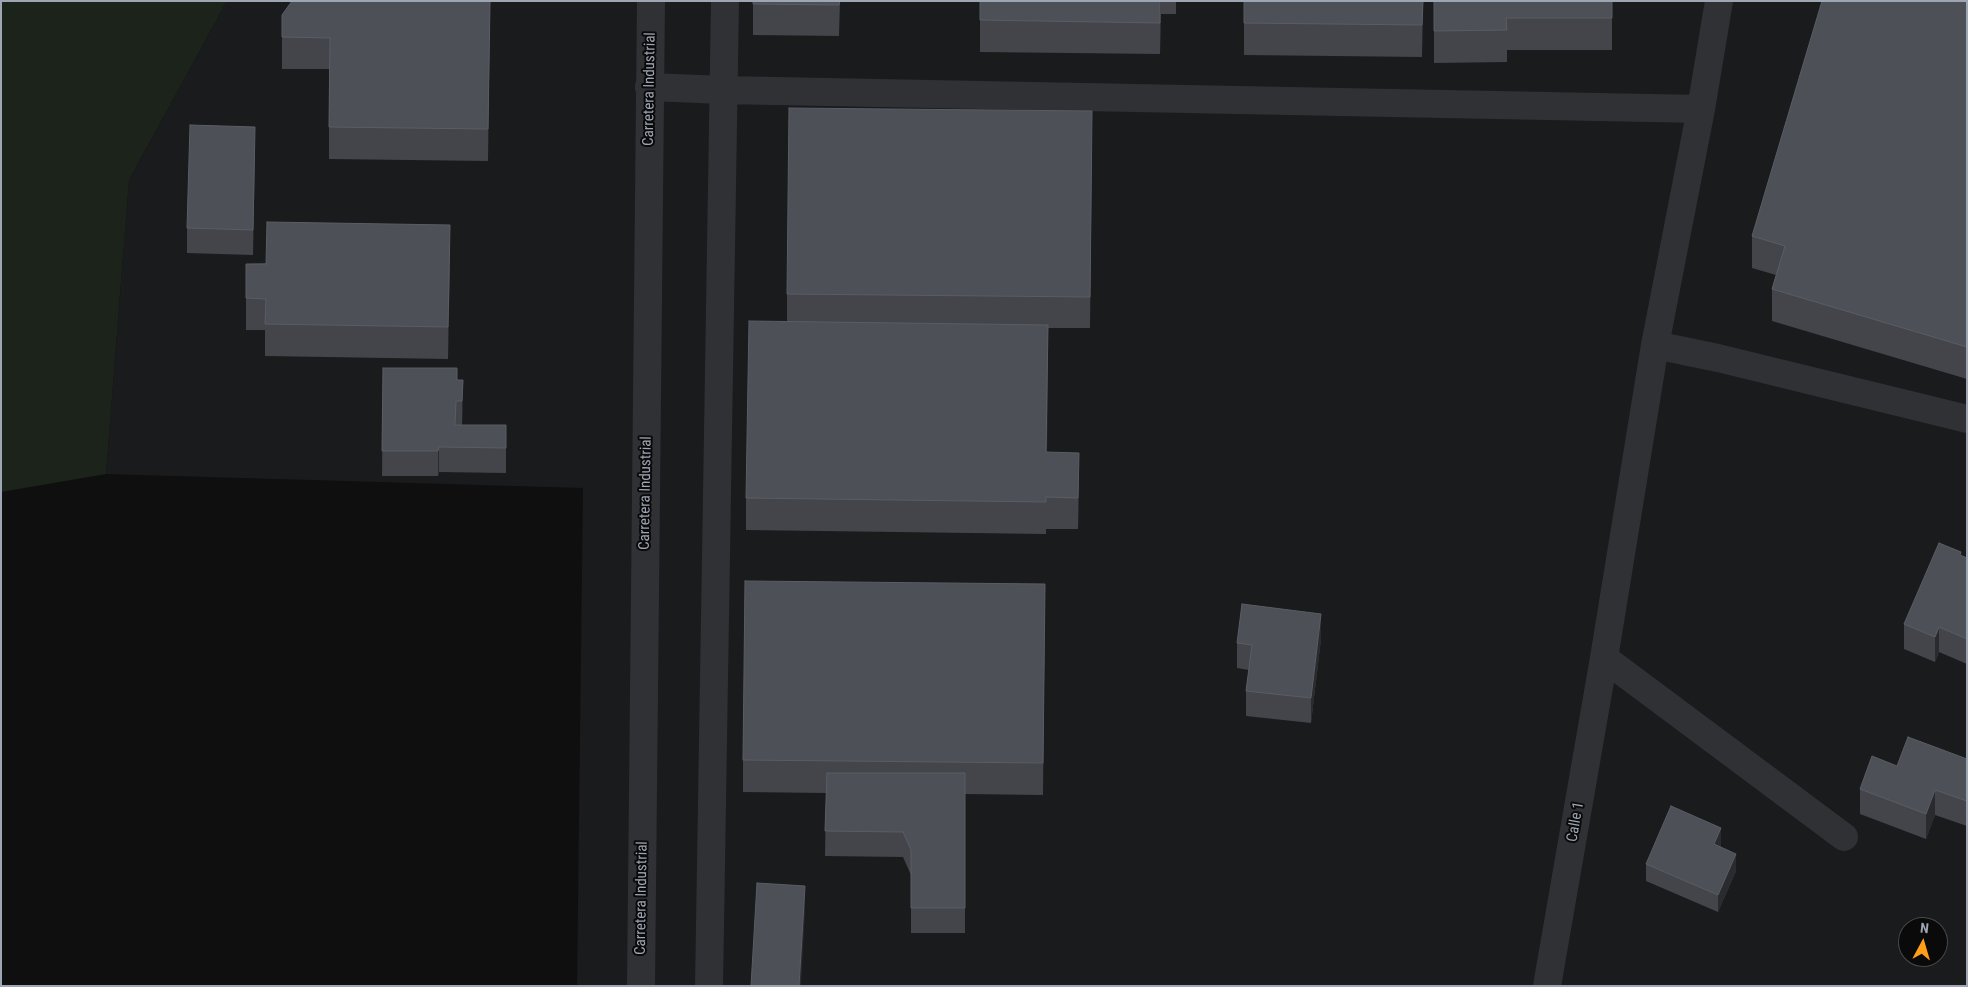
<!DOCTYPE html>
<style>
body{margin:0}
#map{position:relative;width:1968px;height:987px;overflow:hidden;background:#0f0f10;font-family:"Roboto Condensed",sans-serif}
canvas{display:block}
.frame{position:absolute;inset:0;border:2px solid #9ea6b3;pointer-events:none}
.north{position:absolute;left:1898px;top:917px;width:50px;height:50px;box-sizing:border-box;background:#0a0a0b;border:1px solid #45484e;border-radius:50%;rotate:6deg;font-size:14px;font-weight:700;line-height:20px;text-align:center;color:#9ea6b3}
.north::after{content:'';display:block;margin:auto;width:18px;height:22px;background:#ff9f18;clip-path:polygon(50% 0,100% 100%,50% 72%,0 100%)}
</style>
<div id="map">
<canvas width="1968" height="987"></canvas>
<div class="frame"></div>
<div class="north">N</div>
</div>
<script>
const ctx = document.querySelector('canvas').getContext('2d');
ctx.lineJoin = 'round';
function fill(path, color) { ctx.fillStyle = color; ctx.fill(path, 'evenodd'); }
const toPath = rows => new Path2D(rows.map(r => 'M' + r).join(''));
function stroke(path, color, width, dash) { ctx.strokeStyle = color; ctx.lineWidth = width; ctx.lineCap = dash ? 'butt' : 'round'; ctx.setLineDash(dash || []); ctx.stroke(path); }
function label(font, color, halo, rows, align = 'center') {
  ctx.font = font + ' "Roboto Condensed",sans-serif'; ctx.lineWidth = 4; ctx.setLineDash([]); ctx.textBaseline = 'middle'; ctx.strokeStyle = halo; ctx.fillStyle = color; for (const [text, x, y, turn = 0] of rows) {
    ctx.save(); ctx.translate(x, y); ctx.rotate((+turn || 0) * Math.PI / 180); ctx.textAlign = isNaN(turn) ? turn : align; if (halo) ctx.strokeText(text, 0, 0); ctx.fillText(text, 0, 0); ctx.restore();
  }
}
const built = toPath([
 [227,1,1967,1,1967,986,577,986,583,488,106,474,129,180],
 [1908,927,1938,927,1938,957,1908,957]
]);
const green = toPath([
 [1,1,227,1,129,180,106,474,1,492]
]);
const minor = toPath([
 [649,87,724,90,1701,109],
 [1655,345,1718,358,1967,419],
 [1604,658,1844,837],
 [641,986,651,1],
 [709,986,725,1],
 [1547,986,1604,658,1655,345,1701,109,1719,1]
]);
const wall = toPath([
 [490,1,488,161,329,159,329,69,282,69,282,15],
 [753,1,840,1,839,36,753,35],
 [980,1,1176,1,1176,14,1161,14,1160,54,980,52],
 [1244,1,1423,1,1422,57,1244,55],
 [1434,1,1612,1,1612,50,1507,50,1507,62,1434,63],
 [1967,1,1967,379,1772,321,1772,289,1776,275,1752,268,1752,236],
 [1092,143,1090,328,1048,328,1047,452,1079,485,1078,529,1046,529,1046,534,746,530,746,498,787,321,787,294],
 [255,152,253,255,187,253,187,228],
 [450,257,448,359,265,356,265,330,246,330,246,264],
 [383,368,457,380,463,380,462,425,506,425,506,473,439,472,438,476,382,476],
 [1961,556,1967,558,1967,664,1939,652,1935,662,1904,649,1904,624],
 [1045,584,1043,795,965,794,965,933,911,933,911,875,903,857,825,856,826,793,743,792,743,760],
 [1321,639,1311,723,1246,716,1246,691,1249,670,1237,668,1237,643],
 [1967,759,1967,826,1935,815,1926,839,1860,814,1860,789,1897,766],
 [1721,845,1720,847,1736,871,1718,912,1646,881,1646,864]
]);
const shadedWall = toPath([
 [490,1,488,161,488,129],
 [1160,1,1161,1,1160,54],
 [255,127,255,152,253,255,253,230],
 [450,225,450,257,448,359,448,327],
 [1048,325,1048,357,1046,484,1046,452],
 [463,380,463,405,462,426,462,401],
 [439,447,439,472,438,476,438,451],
 [1079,453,1079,485,1078,529,1078,498],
 [1321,614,1321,639,1311,723,1311,698],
 [1939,627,1939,652,1935,662,1935,637],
 [1935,790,1935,815,1926,839,1926,814],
 [1721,828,1721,845,1714,861,1714,844],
 [1736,854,1736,871,1718,912,1718,895],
 [805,886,805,911,801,986,799,986]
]);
const building = toPath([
 [292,1,490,1,488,129,329,127,330,38,282,37,282,15,292,1],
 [753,1,840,1,839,5,753,4,753,1],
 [980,1,1160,1,1160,23,980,20,980,1],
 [1244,1,1423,1,1422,25,1244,23,1244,1],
 [1434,1,1612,1,1612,18,1506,18,1507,30,1434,31,1434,1],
 [1822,1,1967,1,1967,347,1772,289,1785,246,1752,236,1822,1],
 [789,108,1092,111,1090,297,787,294,789,108],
 [190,125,255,127,253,230,187,228,190,125],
 [267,222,450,225,448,327,265,324,266,299,246,298,246,264,266,264,267,222],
 [749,321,1048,325,1046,452,1079,453,1078,498,1046,497,1046,502,746,498,749,321],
 [383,368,457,368,457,380,463,380,462,401,456,401,455,425,506,425,506,448,439,447,438,451,382,451,383,368],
 [1939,543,1961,552,1960,555,1967,558,1967,639,1939,627,1935,637,1904,624,1939,543],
 [745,581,1045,584,1043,763,743,760,745,581],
 [1242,604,1321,614,1311,698,1246,691,1252,645,1237,643,1242,604],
 [1908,737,1967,759,1967,801,1935,790,1926,814,1860,789,1872,756,1897,766,1908,737],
 [827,773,965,773,965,908,911,908,911,850,903,832,825,831,827,773],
 [1671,806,1721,828,1714,844,1736,854,1718,895,1646,864,1671,806],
 [757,883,805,886,799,986,751,986,757,883]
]);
const streetNames = [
 ["Carretera Industrial",650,89,-89],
 ["Carretera Industrial",646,493,-89],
 ["Calle 1",1576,822,-80],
 ["Carretera Industrial",642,898,-89]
];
fill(built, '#1a1b1d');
fill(green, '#1b231b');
stroke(minor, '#2f3135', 28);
fill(wall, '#43454b');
fill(shadedWall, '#2a2b2f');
fill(building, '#4d5056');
stroke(building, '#595d65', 1);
label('15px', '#9ea6b3', '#0a0a0b', streetNames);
</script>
